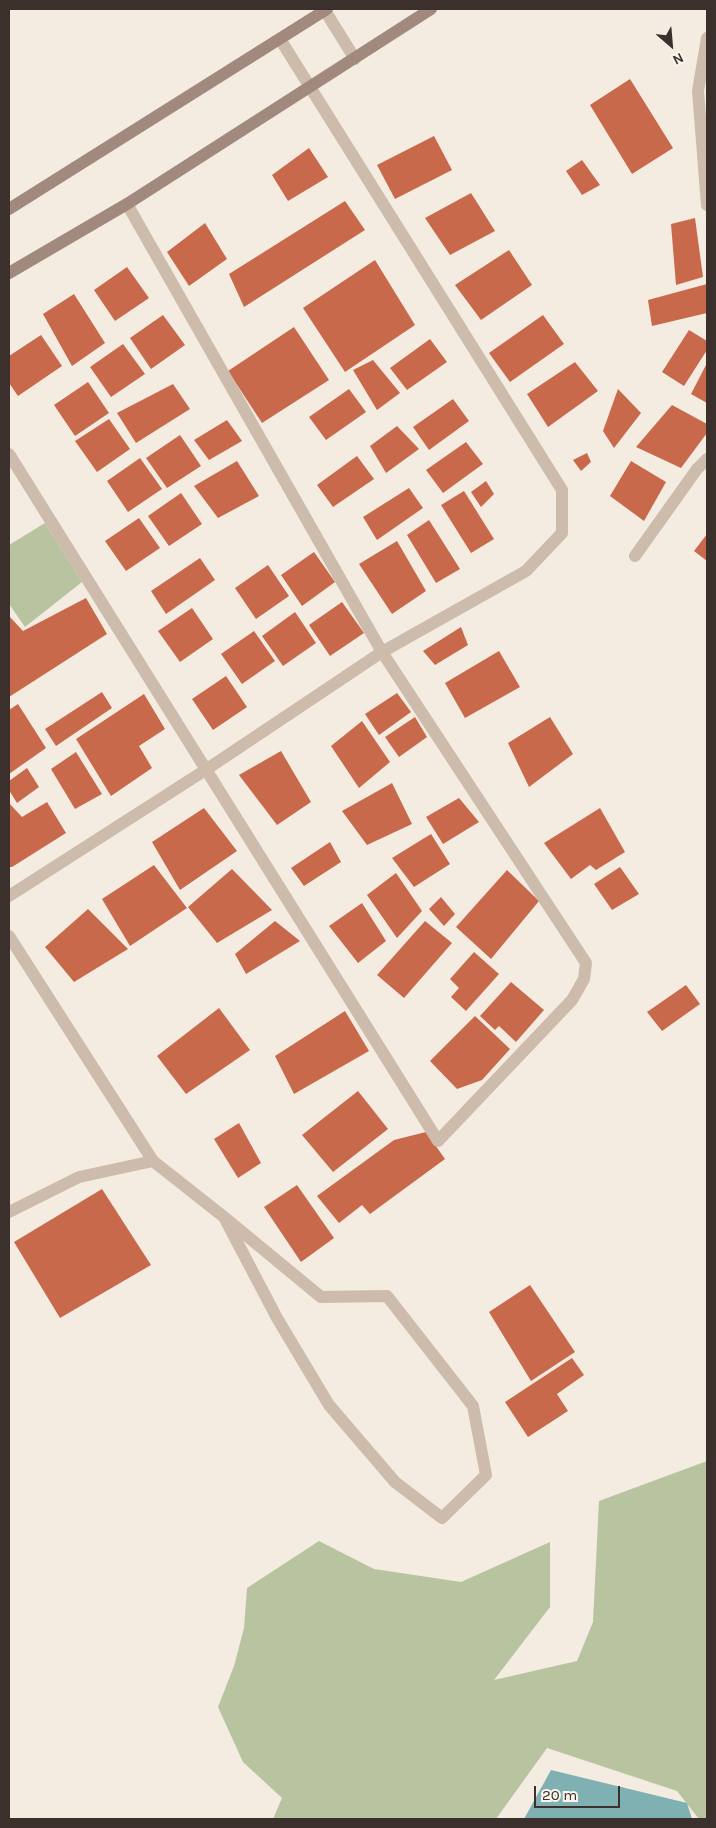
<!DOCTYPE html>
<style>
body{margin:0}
#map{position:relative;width:716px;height:1828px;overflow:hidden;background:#f4ebe1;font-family:Karla,sans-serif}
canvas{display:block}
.frame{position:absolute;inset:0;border:10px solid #3b302b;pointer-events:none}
.north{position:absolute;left:646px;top:20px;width:50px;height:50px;-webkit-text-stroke:4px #fbf5ee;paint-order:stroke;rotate:153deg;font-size:14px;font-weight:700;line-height:20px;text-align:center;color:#3b302b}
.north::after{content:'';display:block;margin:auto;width:18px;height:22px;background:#3b302b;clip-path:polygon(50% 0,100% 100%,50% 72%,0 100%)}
.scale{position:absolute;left:534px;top:1786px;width:86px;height:22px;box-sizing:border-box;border:2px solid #3b302b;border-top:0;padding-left:6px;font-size:15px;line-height:18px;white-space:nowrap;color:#3b302b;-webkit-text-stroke:4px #fbf5ee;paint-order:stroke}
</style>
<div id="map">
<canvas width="716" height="1828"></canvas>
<div class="frame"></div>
<div class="north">N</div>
<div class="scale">20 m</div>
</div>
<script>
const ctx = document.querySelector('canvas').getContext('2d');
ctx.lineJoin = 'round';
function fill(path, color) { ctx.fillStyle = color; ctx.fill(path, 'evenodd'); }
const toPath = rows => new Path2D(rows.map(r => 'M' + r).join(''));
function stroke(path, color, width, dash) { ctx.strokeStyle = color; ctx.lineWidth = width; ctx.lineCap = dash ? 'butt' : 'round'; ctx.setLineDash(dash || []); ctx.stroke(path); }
const green = toPath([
 [45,523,82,582,25,627,9,604,9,545],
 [707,1461,707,1819,699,1819,677,1791,547,1748,496,1819,273,1819,282,1798,243,1762,218,1707,234,1666,244,1628,247,1588,319,1541,374,1569,461,1582,550,1542,550,1607,494,1680,577,1661,593,1622,599,1501]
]);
const water = toPath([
 [551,1770,687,1803,692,1819,524,1819]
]);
const building = toPath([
 [630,79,673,148,632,174,590,105],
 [434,136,452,170,395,199,377,165],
 [309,148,328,177,288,201,272,175],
 [582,160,600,185,582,195,566,171],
 [471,193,495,231,450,255,425,218],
 [345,201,365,230,244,307,229,274],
 [695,218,703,277,676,285,671,224],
 [205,223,227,259,189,286,167,252],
 [509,250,532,285,481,320,455,285],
 [375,260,415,325,345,372,303,308],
 [127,267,149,298,115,321,94,290],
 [707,284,707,313,652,326,648,300],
 [74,294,105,343,72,366,43,314],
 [163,315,185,345,151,369,130,338],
 [543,315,564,344,510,382,489,353],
 [294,327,329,380,262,423,228,371],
 [689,330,707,341,707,350,684,386,662,372],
 [41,335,62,366,18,396,9,383,9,356],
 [430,339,447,362,407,390,390,368],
 [123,344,145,374,111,397,90,367],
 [373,360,400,393,377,410,353,370],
 [575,362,598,391,548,427,527,394],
 [707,363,707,403,691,394],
 [88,382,109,413,75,436,54,405],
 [173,384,190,409,136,443,117,413],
 [349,389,366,412,326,440,309,417],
 [618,389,641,413,614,448,603,431],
 [453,399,469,421,429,450,413,427],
 [672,405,707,424,707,433,681,468,636,447],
 [109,419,130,449,97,472,75,441],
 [227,420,242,441,209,460,194,440],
 [397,426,419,449,386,473,370,446],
 [180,435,201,466,167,488,146,458],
 [466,442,483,464,443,493,426,470],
 [587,453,591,462,581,471,573,460],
 [357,456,374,479,333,507,317,485],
 [140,458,162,489,128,512,107,481],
 [237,461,259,496,218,518,194,486],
 [631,461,666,482,644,521,610,496],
 [486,481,494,494,481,507,471,492],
 [409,488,423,508,377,540,363,517],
 [464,491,494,539,471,553,441,505],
 [181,493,202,524,169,546,148,516],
 [139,518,160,548,126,571,105,541],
 [429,520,460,569,436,583,407,535],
 [707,534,707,561,694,551],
 [397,541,426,591,392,614,359,564],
 [314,552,335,582,302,606,281,575],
 [200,558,215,580,166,614,151,591],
 [268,565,289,596,256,619,235,588],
 [86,598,107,634,9,697,9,616,23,631],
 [342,602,364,633,330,656,309,625],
 [192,608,213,639,180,662,158,631],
 [295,612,316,643,283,666,262,636],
 [461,627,468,645,435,665,423,651],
 [254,631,275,661,242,684,221,654],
 [499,651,520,687,465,718,445,683],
 [226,676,247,707,213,730,192,699],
 [102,692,112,708,56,746,45,729],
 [397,693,411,712,379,735,365,714],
 [144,694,165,729,139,746,152,768,111,796,76,739],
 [18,704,46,748,9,774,9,710],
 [415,717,427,737,399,757,385,737],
 [550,717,573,754,529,787,508,743],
 [362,721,390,762,359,788,331,746],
 [281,751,311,802,277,825,239,775],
 [76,752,102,794,75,809,51,769],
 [27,768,39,787,17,803,9,790,9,781],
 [392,783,412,824,367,845,342,811],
 [459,798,479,822,443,844,426,817],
 [47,802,66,833,12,867,9,867,9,803,22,817],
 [204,808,237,851,180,890,152,842],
 [600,808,625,852,596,870,590,865,571,879,544,843],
 [431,834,450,864,414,887,392,858],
 [330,842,341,862,304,886,291,868],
 [154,865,187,908,130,946,102,899],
 [620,867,639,894,612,910,594,884],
 [232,869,272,910,217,943,188,907],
 [507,870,539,901,491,959,456,927],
 [396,873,422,911,397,938,367,895],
 [441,897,455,914,444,926,429,909],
 [362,903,386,941,358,963,329,926],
 [88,909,128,949,74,982,45,947],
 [275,921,300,941,246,974,235,954],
 [425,921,452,943,404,998,377,975],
 [474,952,499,974,466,1011,451,997,459,988,450,979],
 [511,982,544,1010,516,1042,499,1026,495,1030,480,1016],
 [686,985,700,1004,662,1031,647,1012],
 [219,1008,250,1050,186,1094,157,1056],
 [345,1011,369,1051,294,1094,275,1056],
 [475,1016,510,1049,482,1080,457,1089,430,1061],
 [358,1091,388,1129,333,1172,302,1135],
 [239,1123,261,1163,238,1178,214,1139],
 [426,1132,445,1159,370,1214,362,1205,339,1223,317,1196,394,1140],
 [297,1185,334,1238,301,1262,264,1207],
 [102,1189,151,1265,60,1318,14,1242],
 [530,1285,575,1352,531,1381,489,1312],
 [572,1358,584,1375,557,1394,568,1411,528,1437,505,1402]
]);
const lane = toPath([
 [9,936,153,1161,224,1217,321,1297,387,1296,473,1406,486,1475,442,1518,395,1482,329,1405,277,1318,224,1217],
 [9,1212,79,1177,153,1161]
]);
const street = toPath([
 [324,9,355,59],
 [707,38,698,91,707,205],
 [9,454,438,1141,572,1000,584,979,586,963,382,652,127,204],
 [635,556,697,469,707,459],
 [9,896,207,769,382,652,526,571,562,533,562,490,280,39]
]);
const secondary = toPath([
 [9,209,327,9],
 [9,273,127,204,431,9]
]);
fill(green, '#b8c4a0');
fill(water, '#7fb0b2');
fill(building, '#c8694b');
stroke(lane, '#cdbbac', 12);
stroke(street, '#cdbbac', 12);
stroke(secondary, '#a18a7d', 12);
</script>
